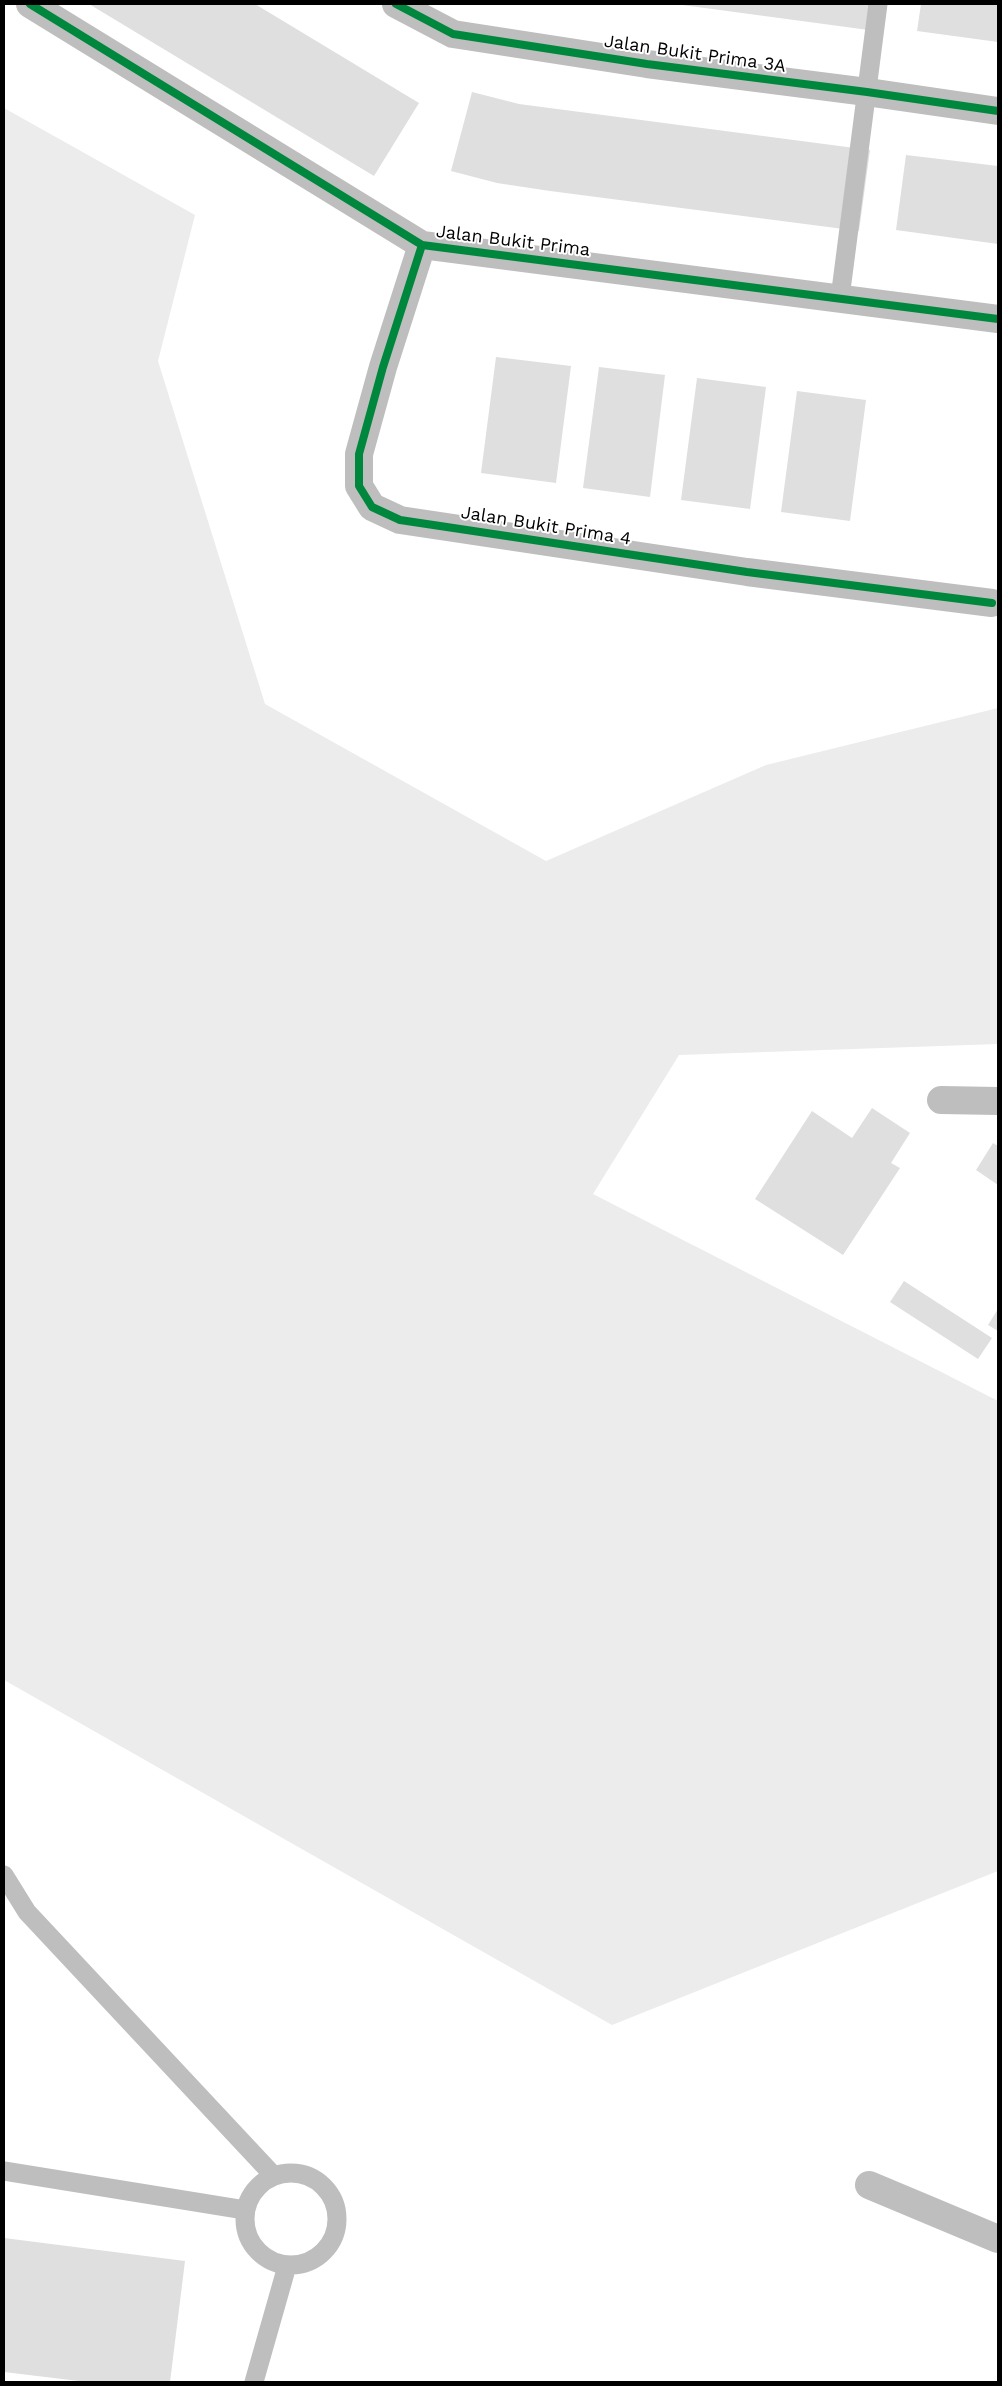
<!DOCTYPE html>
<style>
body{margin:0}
#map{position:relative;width:1002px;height:2386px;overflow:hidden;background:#fff;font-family:"Work Sans",sans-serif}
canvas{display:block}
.frame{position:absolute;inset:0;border:5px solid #000;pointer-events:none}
</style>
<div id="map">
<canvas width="1002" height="2386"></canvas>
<div class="frame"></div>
</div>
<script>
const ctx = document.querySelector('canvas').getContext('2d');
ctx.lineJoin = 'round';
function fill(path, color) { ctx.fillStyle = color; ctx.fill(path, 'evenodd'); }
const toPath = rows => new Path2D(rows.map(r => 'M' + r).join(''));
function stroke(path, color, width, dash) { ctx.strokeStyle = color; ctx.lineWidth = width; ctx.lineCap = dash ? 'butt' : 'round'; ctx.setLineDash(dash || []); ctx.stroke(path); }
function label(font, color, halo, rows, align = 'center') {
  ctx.font = font + ' "Work Sans",sans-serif'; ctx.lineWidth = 4; ctx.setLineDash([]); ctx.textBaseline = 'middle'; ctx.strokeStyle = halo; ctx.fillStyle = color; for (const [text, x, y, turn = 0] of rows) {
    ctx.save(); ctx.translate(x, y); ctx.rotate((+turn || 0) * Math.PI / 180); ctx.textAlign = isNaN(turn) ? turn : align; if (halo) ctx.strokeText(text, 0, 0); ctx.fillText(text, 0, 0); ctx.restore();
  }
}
const green = toPath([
 [4,108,195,215,158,361,265,704,546,861,766,765,998,708,998,1044,679,1055,593,1194,998,1401,998,1871,612,2025,4,1680]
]);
const building = toPath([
 [89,4,255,4,419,103,374,176],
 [675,4,880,4,876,31],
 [921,4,998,4,998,42,917,31],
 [472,92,519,104,870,150,859,231,550,191,497,183,451,171],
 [906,155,998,166,998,244,896,230],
 [496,357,571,366,556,483,481,473],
 [599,367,665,375,650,497,583,488],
 [697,378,766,387,750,509,681,500],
 [797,391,866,400,850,521,781,512],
 [872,1108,910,1133,891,1163,900,1168,843,1255,755,1199,812,1111,852,1138],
 [993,1143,998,1146,998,1185,976,1170],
 [904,1281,992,1338,978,1359,890,1302],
 [998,1309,998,1331,988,1325],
 [4,2238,185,2261,170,2382,87,2382,4,2372]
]);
const service = toPath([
 [840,298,878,4],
 [4,1875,27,1912,274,2176],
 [4,2171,245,2210],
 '245 2219a46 46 0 1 1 92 0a46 46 0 1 1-92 0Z',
 [254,2382,287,2266]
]);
const minor = toPath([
 [30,4,422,245,998,319],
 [396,4,453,34,647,64,867,92,998,111],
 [422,245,383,367,359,454,359,486,372,507,400,520,747,572,992,603],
 [941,1100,998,1101],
 [869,2185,998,2239]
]);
const cycleway = toPath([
 [30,4,422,245,998,319],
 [396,4,453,34,647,64,867,92,998,111],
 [422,245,383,367,359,454,359,486,372,507,400,520,747,572,992,603]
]);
const streetNames = [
 ["Jalan Bukit Prima 3A",695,54,8],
 ["Jalan Bukit Prima",513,241,7],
 ["Jalan Bukit Prima 4",546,526,9]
];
fill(green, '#ececec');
fill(building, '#dfdfdf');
stroke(service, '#bebebe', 19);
stroke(minor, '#bebebe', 28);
stroke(cycleway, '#00873e', 8);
label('18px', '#000', '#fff', streetNames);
</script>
